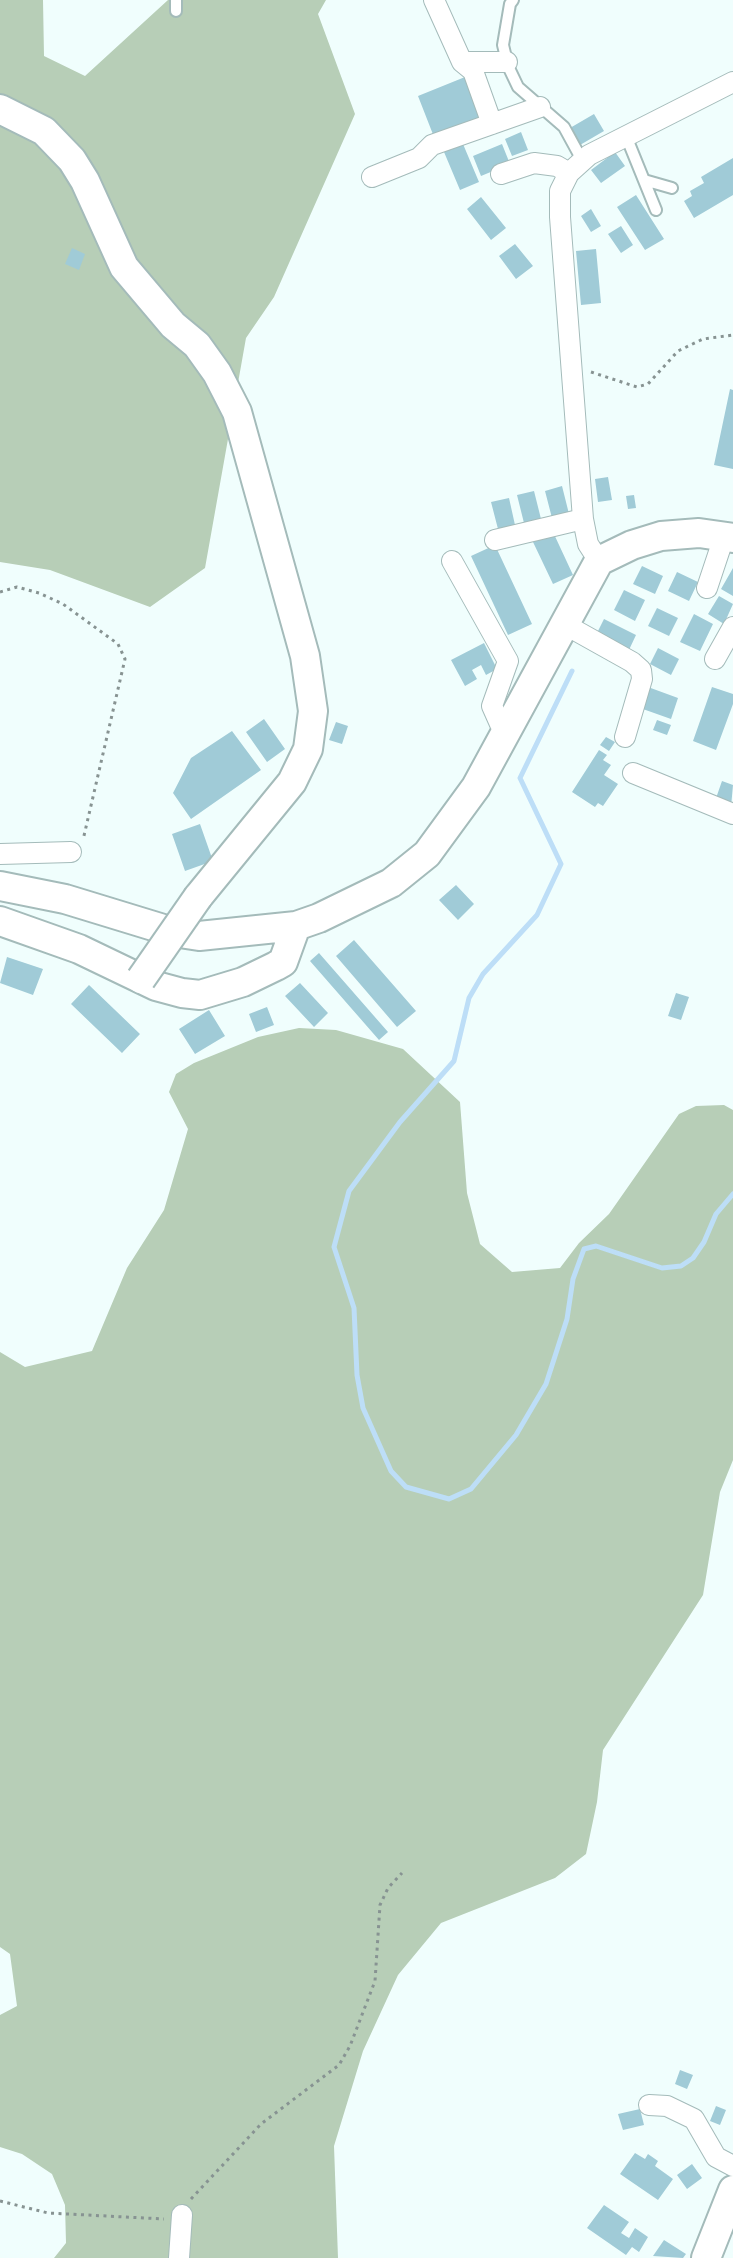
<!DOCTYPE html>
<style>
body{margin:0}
canvas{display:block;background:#f0fefd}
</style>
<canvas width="733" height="2258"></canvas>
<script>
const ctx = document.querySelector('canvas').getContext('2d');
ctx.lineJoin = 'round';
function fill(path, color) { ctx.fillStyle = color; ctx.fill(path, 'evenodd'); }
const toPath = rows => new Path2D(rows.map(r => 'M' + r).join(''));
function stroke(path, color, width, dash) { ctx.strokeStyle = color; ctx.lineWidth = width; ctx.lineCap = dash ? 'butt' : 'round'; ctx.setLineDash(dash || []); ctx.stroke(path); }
const green = toPath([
 [0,0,43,0,44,56,85,76,168,0,326,0,318,14,355,114,274,297,246,338,205,568,150,607,50,570,0,562],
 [299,1028,336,1030,403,1049,460,1102,467,1193,480,1244,512,1272,560,1268,579,1243,609,1214,679,1114,696,1106,724,1105,733,1110,733,1460,720,1492,703,1595,603,1750,597,1802,586,1854,555,1878,441,1923,398,1975,363,2051,334,2146,338,2258,54,2258,66,2243,65,2205,52,2174,22,2154,0,2147,0,2015,17,2006,10,1954,0,1947,0,1352,25,1367,92,1351,127,1268,164,1210,188,1129,169,1092,176,1074,194,1063,258,1037]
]);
const stream = toPath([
 [572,671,520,778,561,864,537,915,483,974,469,998,454,1061,400,1122,349,1191,334,1247,354,1308,357,1375,363,1408,391,1471,406,1487,449,1499,471,1489,516,1435,546,1384,567,1319,573,1279,584,1249,596,1246,662,1268,681,1266,693,1258,704,1242,716,1214,733,1194]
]);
const building = toPath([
 [465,77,482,118,434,137,418,96],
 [594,114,604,131,580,145,570,128],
 [521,132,528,150,512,156,505,139],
 [463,144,479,182,460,190,444,152],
 [502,144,510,164,481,176,473,156],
 [615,152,625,166,601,183,591,170],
 [733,158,733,195,694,218,684,201,692,196,690,191,704,183,701,177],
 [636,195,664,239,645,250,617,207],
 [481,197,506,228,491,240,467,209],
 [591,209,601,226,591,232,581,216],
 [621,226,633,245,621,253,608,234],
 [515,244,533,266,516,279,499,256],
 [72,248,85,254,79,270,65,264],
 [596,249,601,303,581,305,576,251],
 [730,389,733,390,733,469,714,465],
 [608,477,612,500,598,502,595,479],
 [562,486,569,514,552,518,545,491],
 [534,491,541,519,524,523,517,495],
 [634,495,636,508,628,509,626,496],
 [509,498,515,525,498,529,491,502],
 [553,532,573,575,553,584,533,542],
 [495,545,532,624,508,635,471,556],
 [642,566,663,576,655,594,633,584],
 [733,568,733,596,721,589],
 [677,572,698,582,689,601,668,591],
 [624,590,645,600,635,621,614,610],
 [719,596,733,604,724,624,708,614],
 [657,608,678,618,669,636,648,626],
 [694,614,713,624,700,651,680,642],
 [604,619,636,635,628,652,595,637],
 [484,643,497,669,486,675,481,665,472,670,477,679,465,686,451,660],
 [658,648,679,659,671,675,650,664],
 [648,687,678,698,671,719,640,708],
 [712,687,733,694,733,704,716,750,693,741],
 [264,719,285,749,267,762,246,732],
 [657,720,671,725,667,735,653,730],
 [336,722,348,726,342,744,329,740],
 [232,731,261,770,191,819,173,793,191,758],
 [606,737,615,742,609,751,600,745],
 [599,750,607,755,603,760,611,765,604,775,618,784,603,806,598,803,595,807,572,792],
 [722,781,733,785,731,807,715,801],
 [200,824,213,861,185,871,172,834],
 [456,885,474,904,458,920,439,900],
 [354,940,416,1011,397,1027,336,956],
 [319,953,388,1032,379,1040,310,961],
 [7,957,43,969,33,995,0,983],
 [300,983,328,1013,314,1027,285,996],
 [89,985,140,1034,122,1053,71,1004],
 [676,993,689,997,681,1020,668,1016],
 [267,1007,274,1025,256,1032,249,1014],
 [209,1010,225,1036,195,1054,179,1029],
 [680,2070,693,2075,687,2089,675,2084],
 [716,2106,726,2110,720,2125,710,2121],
 [640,2109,644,2125,623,2130,618,2114],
 [635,2153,645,2159,648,2154,658,2161,655,2166,673,2179,658,2200,620,2174],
 [692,2164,702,2178,687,2189,677,2175],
 [604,2205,629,2222,621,2233,629,2238,635,2228,648,2237,639,2252,632,2247,626,2255,587,2228],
 [664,2240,686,2254,683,2258,653,2256]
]);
const path = toPath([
 [591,372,637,387,648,384,678,351,703,339,733,335],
 [0,592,17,587,39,593,63,604,118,644,125,659,83,840],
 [191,2199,261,2124,339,2065,350,2046,375,1981,380,1905,388,1888,402,1873],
 [0,2201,48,2213,164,2219]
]);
const lane = toPath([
 [513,0,510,4,503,45,508,66,518,87,564,127,582,160],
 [176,11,176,0],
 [626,136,656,210],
 [644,180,672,188]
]);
const street = toPath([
 [434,0,462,62,473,71,492,124],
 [462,62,507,62],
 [501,174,534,163,557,166,569,173],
 [372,177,419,158,432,145,540,107],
 [495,540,583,519],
 [452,561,508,661,492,706,500,724,508,732],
 [599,561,588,544,583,519,560,217,560,191,569,173,589,155,733,82],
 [707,588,724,537],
 [564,624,632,662,641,670,642,679,625,737],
 [715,659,733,627],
 [633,773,733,814],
 [0,854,71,852],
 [649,2105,667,2106,694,2119,716,2157,733,2166],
 [179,2258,182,2215]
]);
const secondary = toPath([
 [0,109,44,131,72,160,85,181,124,267,173,325,197,345,217,373,237,412,305,656,313,711,308,749,292,782,198,897],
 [0,886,65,899,173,932,199,936,296,926,319,918,391,883,427,854,476,787,599,561,632,545,661,536,699,533,733,538],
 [0,921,79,949,156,986,182,993,200,995,243,982,276,966,283,962,296,926],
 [706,2258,733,2190]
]);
const secondaryBridge = toPath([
 [141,979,198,897]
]);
fill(green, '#b7ceb7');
stroke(stream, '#bddef7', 5);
fill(building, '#a0cbd7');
stroke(lane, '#a4bbba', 14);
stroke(street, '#a4bbba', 22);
stroke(secondary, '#a4bbba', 32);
stroke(path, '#879392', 3, [3, 4.5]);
stroke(lane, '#fff', 10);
stroke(street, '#fff', 20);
stroke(secondary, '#fff', 28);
stroke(secondaryBridge, '#a4bbba', 32, []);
stroke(secondaryBridge, '#fff', 28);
</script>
